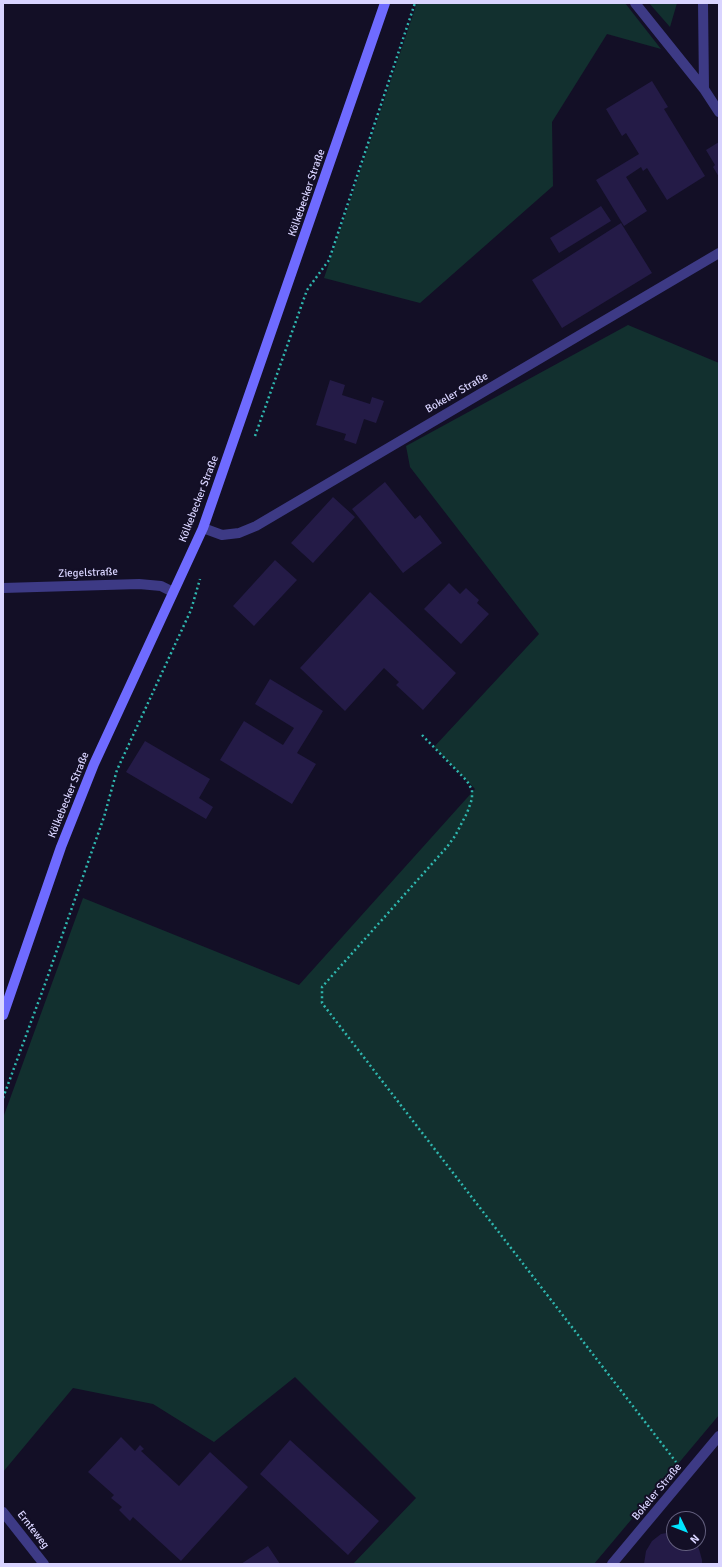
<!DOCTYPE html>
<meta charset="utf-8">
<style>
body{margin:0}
#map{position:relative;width:722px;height:1567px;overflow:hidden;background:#130f26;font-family:Signika,sans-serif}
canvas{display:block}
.frame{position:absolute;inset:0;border:4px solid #d9d4ff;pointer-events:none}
.north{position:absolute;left:666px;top:1511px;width:40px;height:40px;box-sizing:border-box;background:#130f26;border:1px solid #625e7d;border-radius:50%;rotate:133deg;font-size:11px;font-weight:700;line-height:16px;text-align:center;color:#d9d4ff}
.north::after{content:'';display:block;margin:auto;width:14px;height:18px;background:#00e5ff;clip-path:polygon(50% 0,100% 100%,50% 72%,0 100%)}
</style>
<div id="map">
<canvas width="722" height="1567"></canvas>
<div class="frame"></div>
<div class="north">N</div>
</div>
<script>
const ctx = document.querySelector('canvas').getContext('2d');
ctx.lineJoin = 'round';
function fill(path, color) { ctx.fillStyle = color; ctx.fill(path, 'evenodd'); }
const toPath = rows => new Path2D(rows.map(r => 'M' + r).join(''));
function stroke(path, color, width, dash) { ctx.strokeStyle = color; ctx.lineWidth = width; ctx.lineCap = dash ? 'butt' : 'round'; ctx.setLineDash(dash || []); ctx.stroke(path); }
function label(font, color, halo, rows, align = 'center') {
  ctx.font = font + ' Signika,sans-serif'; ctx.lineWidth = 4; ctx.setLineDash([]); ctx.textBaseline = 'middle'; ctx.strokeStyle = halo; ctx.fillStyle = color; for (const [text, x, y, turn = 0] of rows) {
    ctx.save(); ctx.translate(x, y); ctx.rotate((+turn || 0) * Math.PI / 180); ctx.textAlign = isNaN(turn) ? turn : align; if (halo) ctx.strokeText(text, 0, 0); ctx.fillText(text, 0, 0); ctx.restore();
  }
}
const green = toPath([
 [417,3,625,3,661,49,607,34,552,122,553,186,420,303,324,278],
 [649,3,677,3,670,27],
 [628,325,719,363,719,1415,594,1564,353,1564,416,1498,295,1377,214,1442,153,1404,73,1388,3,1472,3,1118,83,898,299,985,475,789,434,747,539,634,410,467,406,446]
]);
const building = toPath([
 [652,81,668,107,664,109,705,176,667,200,647,168,643,171,641,167,626,177,647,211,624,226,596,180,639,154,626,133,622,136,606,109],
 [719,142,719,177,713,167,715,165,706,150],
 [601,206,611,221,559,253,550,238],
 [621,223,652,273,562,328,532,280],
 [330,380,345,385,342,395,370,404,372,397,384,401,376,423,364,419,356,444,344,440,346,434,316,425],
 [385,482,415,519,420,515,442,543,403,573,352,509],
 [333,497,355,517,313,563,291,543],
 [275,560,297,580,254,626,233,606],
 [449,583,460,594,466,588,479,600,477,603,489,614,461,644,424,609],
 [370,592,456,673,423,710,396,685,399,682,384,668,345,711,300,668],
 [270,679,323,711,297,753,316,764,292,804,220,760,244,721,283,745,294,728,255,704],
 [145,741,210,779,199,798,213,807,206,819,126,772],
 [121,1437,135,1451,140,1445,144,1449,141,1451,179,1486,210,1452,248,1487,181,1561,133,1517,130,1521,119,1510,122,1507,111,1498,114,1495,88,1472],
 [290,1440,379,1521,348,1555,260,1474],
 [672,1532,674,1532,674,1543,695,1543,699,1549,702,1560,702,1564,644,1564,646,1551,652,1541,661,1534],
 [268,1546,280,1564,241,1564]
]);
const path = toPath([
 [255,436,307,290,329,260,415,3],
 [422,735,467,781,472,790,472,799,467,813,455,836,447,847,322,987,322,1003,676,1462],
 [3,1098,45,984,104,817,117,770,191,610,200,579]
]);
const minor = toPath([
 [635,3,704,89],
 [703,3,704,89,719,112],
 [203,528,222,535,239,533,256,526,719,253],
 [3,588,139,584,161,586,173,592],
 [3,1512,44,1564],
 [612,1564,719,1436]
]);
const secondary = toPath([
 [3,1015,61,847,94,764,203,528,385,3]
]);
const streetNames = [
 ["Kölkebecker Straße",307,193,-71],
 ["Bokeler Straße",457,393,-30],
 ["Kölkebecker Straße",199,499,-69],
 ["Ziegelstraße",88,573,-2],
 ["Kölkebecker Straße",69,795,-68],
 ["Bokeler Straße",657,1492,-50],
 ["Ernteweg",33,1530,52]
];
fill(green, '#12302f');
fill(building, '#241b47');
stroke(path, '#2fb8b0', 2.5, [2, 3]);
stroke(minor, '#3d3a85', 10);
stroke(secondary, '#6f6bff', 10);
label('11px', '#d9d4ff', '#130f26', streetNames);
</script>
